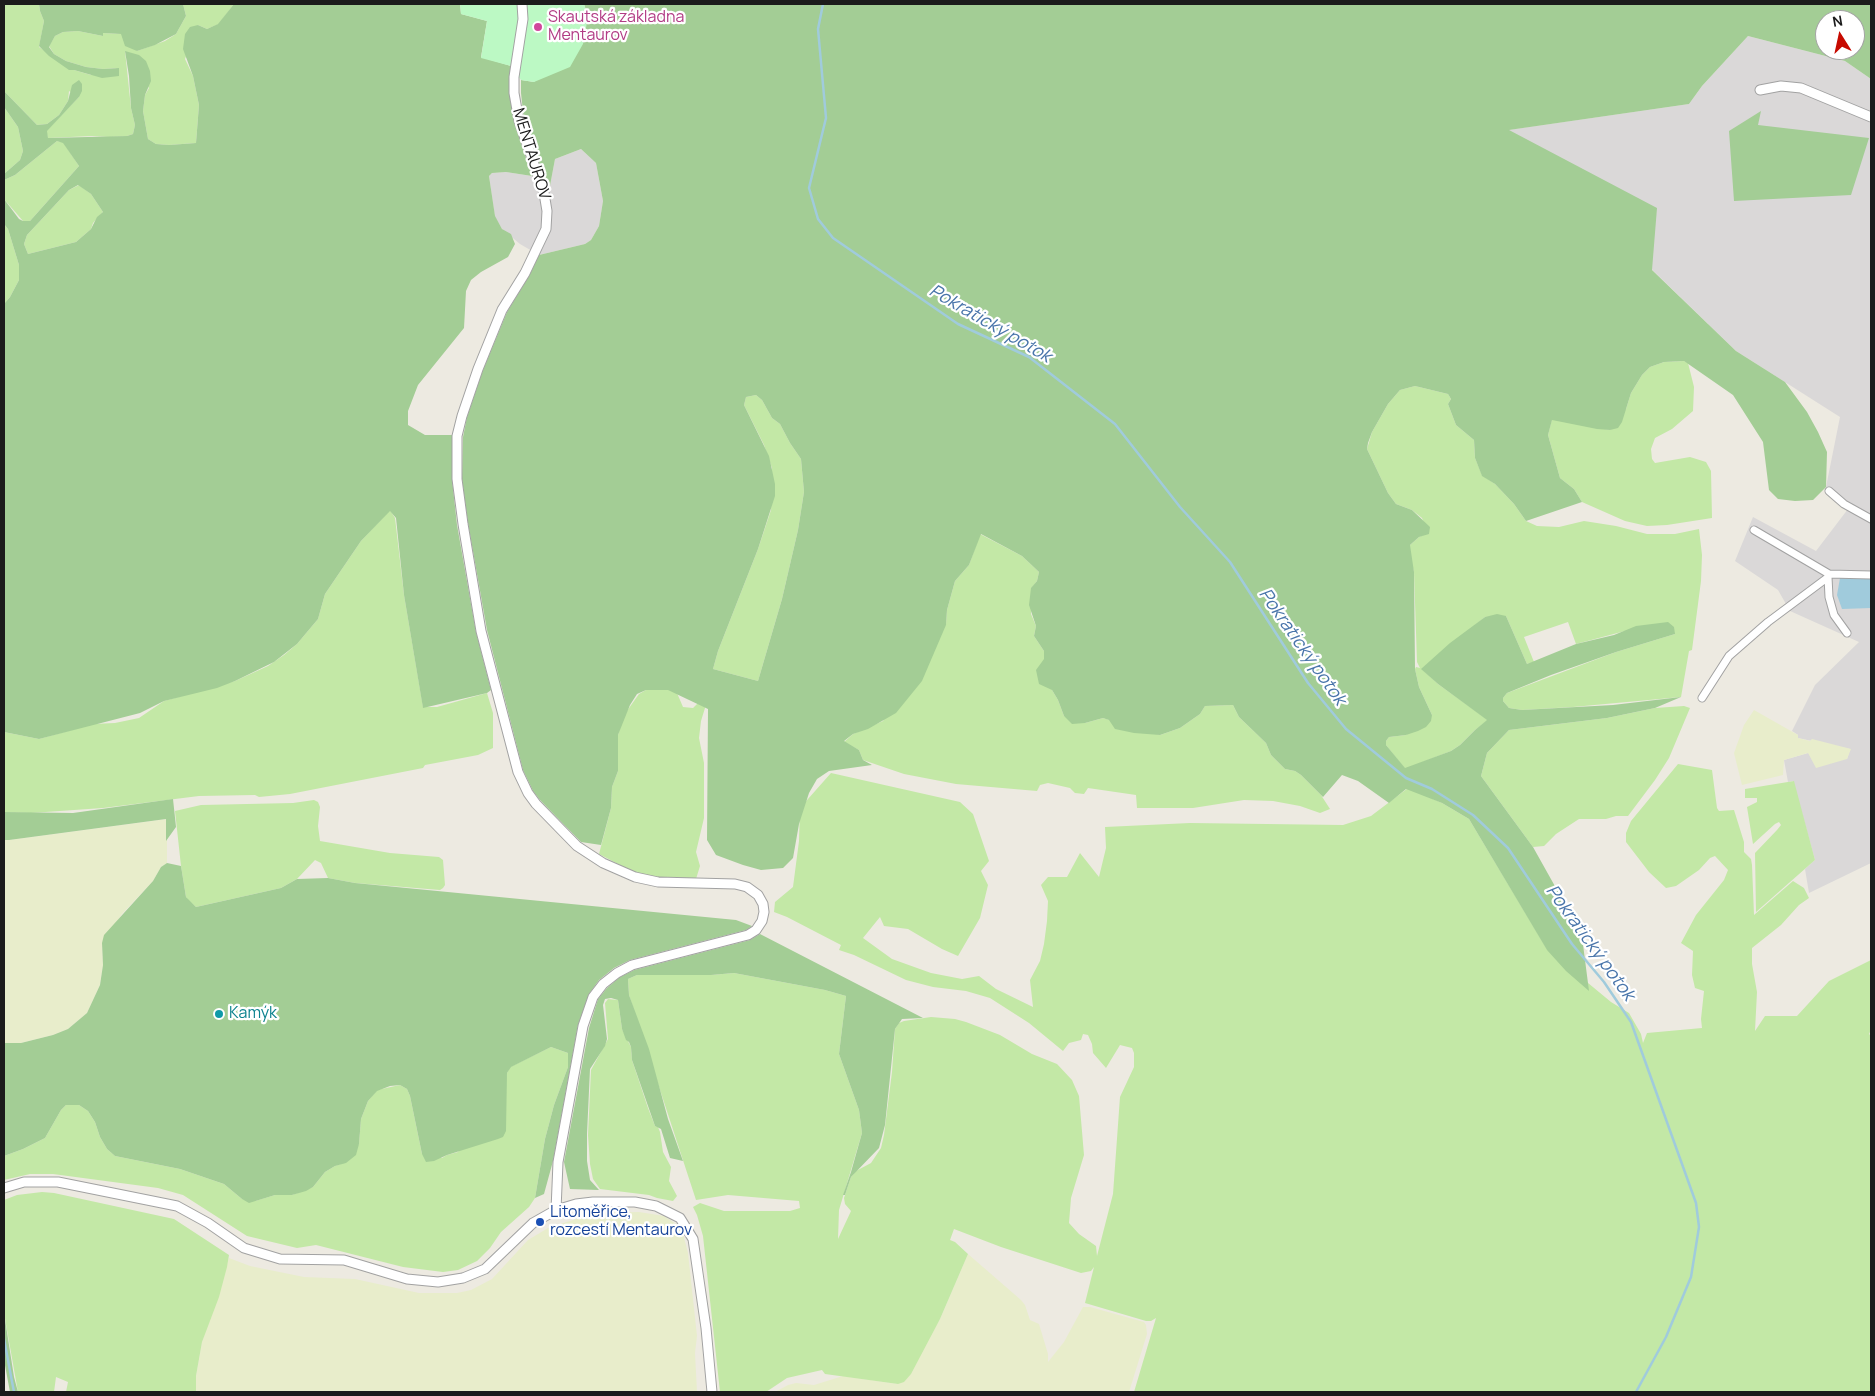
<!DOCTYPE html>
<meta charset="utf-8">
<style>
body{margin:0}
#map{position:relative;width:1875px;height:1396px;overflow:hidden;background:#edeae1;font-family:Manrope,sans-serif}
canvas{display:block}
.frame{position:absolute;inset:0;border:5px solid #1b1b1b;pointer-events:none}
.north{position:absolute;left:1815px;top:10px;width:50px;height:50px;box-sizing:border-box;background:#fff;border:1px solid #a4a4a4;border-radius:50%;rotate:350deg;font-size:14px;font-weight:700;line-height:20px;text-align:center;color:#1b1b1b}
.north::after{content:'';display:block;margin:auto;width:18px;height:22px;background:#c70a00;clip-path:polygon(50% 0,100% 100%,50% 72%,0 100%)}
</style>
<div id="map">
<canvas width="1875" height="1396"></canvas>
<div class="frame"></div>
<div class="north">N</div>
</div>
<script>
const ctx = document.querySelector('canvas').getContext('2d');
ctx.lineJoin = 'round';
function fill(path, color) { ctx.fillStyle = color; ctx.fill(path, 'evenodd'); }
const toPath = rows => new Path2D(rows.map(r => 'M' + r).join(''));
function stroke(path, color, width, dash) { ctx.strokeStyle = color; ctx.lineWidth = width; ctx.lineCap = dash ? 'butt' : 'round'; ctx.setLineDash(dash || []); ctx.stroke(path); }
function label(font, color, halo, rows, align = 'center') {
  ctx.font = font + ' Manrope,sans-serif'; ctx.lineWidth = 4.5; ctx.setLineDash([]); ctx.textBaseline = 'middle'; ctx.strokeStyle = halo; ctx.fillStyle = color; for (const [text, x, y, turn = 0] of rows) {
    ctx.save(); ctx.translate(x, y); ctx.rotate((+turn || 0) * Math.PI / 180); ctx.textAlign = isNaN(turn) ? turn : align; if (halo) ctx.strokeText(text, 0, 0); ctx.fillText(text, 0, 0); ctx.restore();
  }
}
const residential = toPath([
 [1748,36,1845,61,1871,79,1871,863,1809,893,1805,869,1815,860,1793,781,1788,782,1784,760,1808,753,1847,759,1850,749,1798,738,1798,735,1792,731,1815,685,1859,642,1790,611,1778,590,1735,561,1753,517,1816,551,1848,509,1826,487,1840,417,1736,351,1508,130,1689,104,1702,86],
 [581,149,596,163,603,201,599,226,591,240,585,244,539,255,520,244,502,229,495,217,489,176,492,173,506,172,532,176,549,191,555,159]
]);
const farmland = toPath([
 [1754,710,1798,735,1798,738,1810,741,1812,739,1851,749,1847,759,1816,768,1808,753,1784,760,1783,775,1742,785,1734,753,1744,725],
 [167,819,167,863,161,867,153,881,122,914,102,943,103,965,100,985,87,1013,68,1029,53,1035,21,1043,4,1043,4,840,9,840],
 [639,1212,664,1216,676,1224,683,1234,688,1253,697,1336,695,1353,697,1392,196,1392,196,1376,202,1342,229,1258,250,1266,304,1277,355,1279,419,1293,457,1293,471,1290,492,1279,528,1240,548,1228,595,1213],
 [968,1254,1021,1300,1025,1305,1030,1320,1039,1324,1048,1354,1048,1362,1064,1342,1083,1307,1090,1307,1144,1322,1146,1325,1147,1334,1129,1392,775,1392,788,1385,796,1383,814,1385,843,1376,898,1384,940,1319]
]);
const grass = toPath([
 [4,4,39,4,40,11,44,21,39,47,74,70,91,75,119,68,103,69,86,67,66,61,54,54,49,46,55,36,63,32,78,31,103,36,103,33,122,34,137,51,165,41,176,34,186,16,183,4,234,4,219,24,207,29,198,25,185,59,193,76,199,105,196,143,169,145,156,144,148,139,143,111,145,95,149,88,125,51,131,108,135,125,133,134,127,136,110,137,92,136,48,138,46,131,79,97,69,91,68,101,59,115,47,124,37,125,4,91],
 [4,107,18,127,23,151,20,160,4,174],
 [57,141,63,142,79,166,30,221,23,221,4,199,4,180,15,175],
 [79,185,91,194,103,212,93,223,91,229,76,242,28,254,24,244,27,235,69,190],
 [4,224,8,229,19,265,19,280,10,297,4,304],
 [1684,361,1688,363,1694,387,1693,411,1672,429,1655,438,1651,449,1652,459,1655,463,1690,457,1706,462,1711,471,1712,518,1667,525,1647,526,1625,521,1582,502,1574,489,1560,478,1548,435,1552,419,1610,430,1626,409,1631,393,1642,375,1650,367,1664,362],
 [1415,386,1448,394,1451,399,1448,404,1456,425,1474,440,1475,458,1482,475,1495,484,1514,504,1526,521,1537,526,1559,527,1584,521,1616,526,1647,534,1675,534,1699,529,1702,555,1701,581,1692,650,1689,651,1681,697,1573,707,1522,710,1509,708,1503,701,1503,698,1507,693,1616,652,1675,634,1625,631,1576,644,1568,622,1524,637,1534,662,1527,664,1506,616,1485,617,1422,669,1438,684,1488,720,1475,730,1460,745,1451,751,1405,769,1386,745,1386,741,1389,737,1406,735,1432,715,1419,687,1415,669,1416,667,1420,668,1417,662,1414,572,1410,556,1410,545,1419,537,1428,533,1422,518,1412,510,1396,504,1388,493,1367,449,1372,432,1388,404,1400,390],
 [756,395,762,400,772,418,780,424,790,443,801,459,804,492,798,530,782,599,758,681,713,669,718,651,758,549,771,510,772,468,764,445,744,405,746,397],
 [390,510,395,518,404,595,423,707,437,707,487,693,493,713,493,748,478,755,425,765,423,768,290,794,259,797,255,795,199,796,103,808,31,813,4,812,4,732,39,739,93,724,115,723,139,718,164,701,235,681,268,666,284,655,297,644,318,619,325,594,361,541],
 [980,534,1022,556,1039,572,1037,581,1031,589,1031,614,1036,626,1034,636,1044,651,1044,659,1052,690,1058,700,1064,716,1085,723,1103,718,1160,735,1180,728,1200,714,1205,706,1233,705,1239,717,1266,743,1271,755,1285,769,1295,771,1301,775,1321,795,1330,809,1320,813,1300,806,1273,801,1244,800,1193,808,1137,808,1136,795,1088,788,1084,794,1075,793,1070,788,1048,783,1040,785,1037,791,956,784,904,774,863,760,859,750,844,742,853,734,883,721,946,624,947,610,955,581,969,565],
 [665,686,677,693,683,707,693,708,700,701,705,705,705,708,701,721,699,738,704,763,704,818,696,852,700,866,696,879,657,878,635,873,599,854,611,808,612,787,618,771,618,735,624,715,639,694,646,690],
 [1684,706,1690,708,1669,758,1655,780,1628,816,1616,816,1606,819,1579,819,1556,834,1544,846,1533,847,1481,776,1487,753,1509,730,1607,718,1655,708],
 [1678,764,1712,770,1717,808,1719,811,1734,810,1744,842,1744,852,1751,859,1752,865,1754,915,1793,881,1804,888,1809,898,1799,905,1781,925,1752,948,1752,964,1757,992,1755,1031,1765,1016,1797,1016,1829,981,1871,960,1871,1030,1869,1034,1871,1036,1871,1392,1134,1392,1156,1318,1151,1321,1146,1321,1085,1303,1094,1267,1091,1271,1081,1273,1001,1247,954,1229,950,1240,955,1242,968,1254,940,1319,911,1374,904,1382,898,1384,825,1374,822,1370,787,1378,766,1392,720,1392,703,1236,697,1215,693,1207,700,1203,724,1211,790,1211,800,1208,799,1201,728,1195,696,1200,629,995,628,979,637,975,711,975,734,973,825,990,846,996,839,1054,859,1110,862,1133,839,1210,838,1239,851,1211,845,1204,844,1198,851,1177,856,1171,871,1163,881,1148,884,1135,892,1072,895,1029,899,1023,904,1021,931,1017,955,1019,966,1022,1000,1035,1032,1054,1057,1064,1072,1080,1079,1096,1084,1155,1071,1198,1069,1223,1079,1234,1096,1246,1097,1256,1113,1194,1120,1097,1134,1067,1134,1053,1132,1048,1120,1045,1106,1068,1093,1053,1092,1044,1088,1035,1083,1034,1081,1040,1069,1043,1063,1051,1029,1023,990,998,966,991,933,987,906,980,854,955,839,950,841,945,787,917,774,912,775,902,793,887,799,841,800,808,831,773,960,802,973,814,989,861,981,871,988,885,980,918,958,956,942,949,908,929,884,926,880,917,863,938,892,959,931,973,962,979,979,976,996,989,1033,1007,1030,980,1040,961,1044,944,1047,921,1048,901,1041,885,1048,877,1067,877,1080,853,1099,877,1106,848,1105,827,1190,823,1343,825,1371,816,1408,788,1442,803,1469,819,1547,949,1611,1002,1629,1013,1641,1034,1643,1043,1647,1033,1702,1028,1701,1019,1704,991,1695,988,1692,975,1693,951,1681,943,1696,915,1724,880,1728,870,1715,856,1710,858,1699,870,1676,886,1666,888,1649,872,1626,842,1626,833,1631,821],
 [1794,781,1815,860,1756,912,1755,853,1777,830,1781,825,1779,822,1775,824,1753,844,1747,807,1757,802,1757,798,1745,798,1745,789],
 [314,800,318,802,320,807,318,826,320,841,390,853,439,857,443,860,445,885,443,888,440,890,355,883,328,878,321,863,315,860,297,879,281,888,196,907,188,900,186,897,181,866,175,811,201,805,293,803],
 [608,999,618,1000,622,1029,631,1047,632,1060,648,1108,655,1126,658,1127,660,1132,663,1152,671,1167,669,1181,677,1196,673,1201,657,1198,649,1195,600,1189,593,1179,590,1164,588,1135,591,1070,608,1039,605,1003],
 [551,1047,568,1053,568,1067,554,1105,545,1139,535,1198,529,1207,501,1232,490,1248,477,1261,458,1270,443,1272,403,1267,316,1245,297,1248,247,1236,183,1195,158,1188,53,1174,30,1174,4,1180,4,1156,23,1149,45,1138,61,1110,66,1105,79,1105,88,1111,95,1122,100,1137,107,1149,115,1156,180,1169,224,1184,242,1199,255,1201,275,1195,292,1195,313,1187,325,1172,335,1166,346,1162,359,1144,361,1119,368,1101,377,1090,400,1085,407,1089,410,1096,422,1154,442,1158,447,1155,458,1152,506,1079,507,1073,510,1067],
 [42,1192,54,1193,174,1219,229,1255,227,1267,219,1297,202,1342,196,1376,196,1392,66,1392,68,1382,56,1377,54,1392,18,1392,4,1313,4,1200,17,1195]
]);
const forest = toPath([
 [39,4,183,4,186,16,176,34,155,45,137,51,125,46,121,34,103,33,103,36,78,31,63,32,55,36,49,47,54,54,66,61,86,67,103,69,119,68,119,76,102,78,74,70,69,70,49,56,39,46,44,21,40,11],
 [234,4,460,4,461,14,487,21,481,57,511,66,510,94,514,122,532,176,506,172,492,173,489,176,495,216,502,229,511,234,515,244,508,257,481,272,471,280,466,291,464,328,418,385,408,411,408,425,425,435,452,435,452,479,457,525,476,632,491,690,487,693,423,708,404,595,396,518,390,511,361,541,325,594,318,619,297,644,274,662,235,681,217,688,164,701,140,713,39,739,4,732,4,304,10,297,19,280,19,265,8,229,4,224,4,199,19,219,23,221,30,221,79,166,63,143,57,141,15,175,4,180,4,174,20,160,23,151,18,127,4,107,4,91,37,125,47,124,59,115,68,101,72,85,79,80,82,84,82,91,79,97,47,131,48,138,127,136,133,134,135,125,131,108,129,76,125,51,139,55,146,61,150,71,151,81,145,95,143,111,148,139,156,144,169,145,196,143,199,105,193,76,183,49,185,34,190,27,198,25,207,29,218,24],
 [78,185,91,194,103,212,97,217,91,229,76,242,28,254,24,244,27,235,69,190],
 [584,4,1871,4,1871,79,1845,61,1748,36,1702,86,1689,104,1509,130,1657,208,1652,270,1736,351,1785,382,1807,412,1818,432,1827,452,1826,487,1813,500,1795,501,1778,499,1769,490,1763,442,1733,395,1684,361,1664,362,1650,367,1642,375,1631,393,1622,422,1618,428,1610,430,1597,429,1552,420,1548,435,1560,478,1574,489,1582,502,1526,521,1514,504,1495,484,1482,476,1475,458,1474,440,1456,425,1448,404,1451,399,1448,394,1415,386,1400,390,1388,404,1372,432,1368,443,1367,449,1388,493,1396,504,1412,510,1430,527,1429,534,1419,537,1410,545,1414,572,1415,669,1419,687,1432,715,1431,721,1426,727,1418,731,1406,735,1389,737,1386,741,1386,745,1405,768,1451,751,1460,745,1475,730,1487,720,1438,684,1421,669,1450,643,1485,617,1497,614,1506,616,1527,664,1576,644,1614,635,1636,626,1668,622,1674,627,1675,634,1616,652,1551,675,1507,693,1503,698,1503,701,1509,708,1522,710,1613,705,1681,697,1655,708,1607,718,1509,730,1487,753,1481,776,1533,847,1561,897,1581,929,1589,991,1566,971,1547,950,1469,819,1442,803,1406,789,1389,803,1358,781,1342,775,1323,797,1301,775,1295,771,1285,769,1271,755,1266,743,1239,717,1233,705,1205,706,1200,714,1180,728,1160,735,1134,733,1115,729,1109,720,1103,718,1085,723,1072,724,1064,716,1058,700,1052,690,1039,684,1036,670,1044,659,1044,651,1034,636,1036,626,1029,605,1031,588,1037,581,1039,572,1022,556,981,534,969,565,955,581,947,610,946,625,922,681,896,713,868,729,853,734,844,741,859,750,863,760,872,765,829,771,817,779,809,793,799,824,793,858,783,868,761,870,743,865,716,855,707,840,708,709,668,690,646,690,637,694,630,705,618,735,618,771,612,787,611,808,601,845,581,842,540,800,533,791,523,770,487,630,468,523,462,479,463,437,467,417,483,370,507,312,529,276,539,255,585,244,591,240,599,226,603,201,596,163,581,149,555,159,549,191,524,120,521,93,521,80,534,82,588,17],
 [1825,20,1855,20,1855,50,1825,50],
 [756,395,762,400,772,418,780,424,790,443,801,459,804,492,798,530,782,599,758,681,713,669,718,651,758,549,775,496,775,484,769,456,744,405,746,397],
 [1761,111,1758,125,1869,138,1851,195,1734,201,1729,131],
 [173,799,176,827,166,841,166,819,9,840,4,840,4,812,73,813],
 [167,863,181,866,186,897,196,907,281,888,297,879,328,878,355,883,736,920,752,926,746,930,630,960,614,968,599,980,589,994,578,1025,553,1161,544,1194,535,1198,545,1139,554,1105,568,1067,568,1053,551,1047,511,1067,507,1073,506,1131,503,1137,498,1139,447,1155,434,1161,426,1162,422,1154,410,1096,407,1089,400,1085,390,1086,377,1091,368,1101,361,1119,359,1144,356,1155,346,1163,335,1166,325,1172,313,1187,306,1191,292,1195,275,1195,249,1203,242,1199,224,1184,180,1169,115,1156,107,1149,100,1137,95,1122,88,1111,79,1105,66,1105,61,1110,45,1138,23,1149,4,1156,4,1043,21,1043,53,1035,68,1029,87,1013,100,985,103,965,102,943,104,935,153,881,161,867],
 [760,934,923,1018,902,1019,895,1029,885,1125,879,1148,851,1177,845,1195,843,1195,851,1172,862,1133,859,1110,839,1054,846,996,825,990,734,973,711,975,637,975,628,979,629,995,649,1049,668,1119,683,1161,670,1158,661,1129,655,1126,632,1060,631,1047,629,1042,626,1040,622,1029,618,1000,611,998,605,999,603,1005,607,1039,605,1046,590,1069,587,1134,587,1161,590,1180,599,1190,570,1189,564,1162,589,1028,598,999,607,988,620,977,634,970,750,940],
 [4,1313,14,1377,18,1392,10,1392,4,1360]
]);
const park = toPath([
 [460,4,584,4,588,17,583,44,570,67,534,82,521,80,511,66,481,58,487,21,461,14]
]);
const water = toPath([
 [1840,578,1871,579,1871,608,1842,609,1837,595]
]);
const stream = toPath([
 [823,4,818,29,826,118,809,188,818,219,833,238,958,324,1029,357,1115,424,1180,507,1230,562,1308,683,1346,729,1406,778,1432,789,1473,815,1508,848,1572,944,1604,982,1631,1022,1696,1203,1699,1227,1691,1277,1666,1337,1636,1392],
 [4,1339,14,1392]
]);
const minor = toPath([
 [1829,491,1844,504,1871,519],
 [1754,530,1829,574,1871,575],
 [1828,577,1829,597,1834,615,1847,633],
 [1702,698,1729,656,1768,622,1827,578]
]);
const tertiary = toPath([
 [522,4,523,19,514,77,514,93,519,121,544,193,547,211,546,229,525,273,502,310,478,369,462,416,457,436,457,479,463,524,481,631,518,772,528,793,536,804,577,846,603,863,635,877,658,882,735,884,747,887,758,895,763,904,764,912,762,921,756,930,748,935,632,965,617,973,603,984,593,997,583,1026,558,1162,556,1210],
 [1760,90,1781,86,1801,88,1871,117],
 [4,1188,24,1182,58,1182,177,1206,208,1223,244,1248,280,1259,344,1260,407,1279,438,1282,463,1278,485,1269,533,1223,556,1210,576,1204,593,1202,635,1202,656,1206,680,1218,693,1239,706,1328,712,1392]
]);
const markers = [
 [538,27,5,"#d1479c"],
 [219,1014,5,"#0f9aa8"],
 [540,1222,5,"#1a4fb4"]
];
const hotelNames = [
 ["Skautská základna",548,18],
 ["Mentaurov",548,36]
];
const streetNames = [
 ["MENTAUROV",531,154,73]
];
const cultureNames = [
 ["Kamýk",229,1014]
];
const transitNames = [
 ["Litoměřice,",550,1213],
 ["rozcestí Mentaurov",550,1231]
];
const waterNames = [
 ["Pokratický potok",990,324,30],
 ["Pokratický potok",1302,647,55],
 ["Pokratický potok",1590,943,54]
];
fill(residential, '#dad8d8');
fill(farmland, '#e8edcb');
fill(grass, '#c3e8a6');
fill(forest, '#a3cd95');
fill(park, '#bcf9c4');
fill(water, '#a0cbdc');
stroke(stream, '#a0cbdc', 2.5);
stroke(minor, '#a2a2a2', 9);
stroke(tertiary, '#a2a2a2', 11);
stroke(minor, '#fff', 7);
stroke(tertiary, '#fff', 9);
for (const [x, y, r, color] of markers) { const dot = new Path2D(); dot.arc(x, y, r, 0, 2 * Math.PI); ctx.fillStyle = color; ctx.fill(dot); stroke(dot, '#fff', 2); }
label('16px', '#b23c85', '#fff', hotelNames, 'left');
label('16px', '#1b1b1b', '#fff', streetNames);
label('16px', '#0d838f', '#fff', cultureNames, 'left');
label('16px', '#164399', '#fff', transitNames, 'left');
label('italic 18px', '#4975aa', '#fff', waterNames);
</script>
